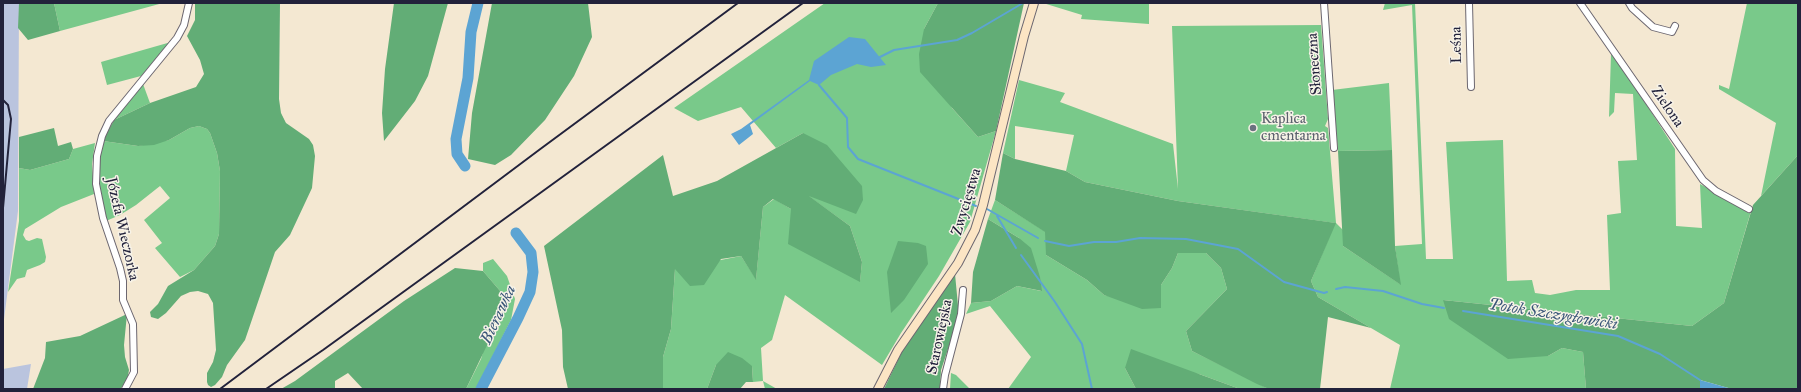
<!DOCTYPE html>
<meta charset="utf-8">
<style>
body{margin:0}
#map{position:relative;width:1801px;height:392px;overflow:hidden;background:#f4e8d2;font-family:"IM FELL Great Primer",serif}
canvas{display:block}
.frame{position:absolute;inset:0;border:4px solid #22223b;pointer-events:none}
</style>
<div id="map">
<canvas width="1801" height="392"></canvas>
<div class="frame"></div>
</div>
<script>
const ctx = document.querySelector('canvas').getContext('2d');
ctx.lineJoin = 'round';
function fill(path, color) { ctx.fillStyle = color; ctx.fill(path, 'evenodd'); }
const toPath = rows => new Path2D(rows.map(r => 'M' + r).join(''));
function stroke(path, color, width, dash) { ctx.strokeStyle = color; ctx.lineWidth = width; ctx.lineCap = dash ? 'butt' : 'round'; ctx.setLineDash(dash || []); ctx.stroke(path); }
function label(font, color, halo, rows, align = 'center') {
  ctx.font = font + ' "IM FELL Great Primer",serif'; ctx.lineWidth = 3; ctx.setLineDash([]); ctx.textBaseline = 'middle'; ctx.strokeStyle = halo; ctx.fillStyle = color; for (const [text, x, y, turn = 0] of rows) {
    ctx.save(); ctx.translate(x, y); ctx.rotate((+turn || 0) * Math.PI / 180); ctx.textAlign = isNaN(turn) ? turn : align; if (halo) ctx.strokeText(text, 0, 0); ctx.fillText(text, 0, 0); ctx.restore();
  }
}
const industrial = toPath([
 [3,3,19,3,18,211,3,327],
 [31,364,27,389,3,389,3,369]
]);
const green = toPath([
 [54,3,163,3,60,31],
 [825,3,938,3,924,29,952,108,978,137,996,131,970,222,939,276,901,333,882,365,785,295,772,340,761,348,763,381,777,389,765,389,763,381,753,382,752,366,716,365,707,389,663,389,663,357,671,329,675,269,741,256,756,279,763,207,774,199,791,209,860,281,862,262,850,226,807,195,803,133,776,148,741,107,698,121,674,108],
 [1043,3,1149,3,1149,24,1081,19,1082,15],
 [1385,3,1415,3,1426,259,1453,259,1446,142,1503,140,1507,281,1532,280,1535,293,1550,295,1576,290,1610,290,1607,215,1621,213,1618,161,1637,160,1633,94,1615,93,1614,112,1609,117,1611,54,1632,82,1675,149,1676,226,1702,228,1700,184,1751,211,1724,303,1692,326,1443,300,1548,356,1562,348,1583,352,1586,389,1390,389,1400,345,1318,297,1311,281,1335,223,1178,201,1085,182,1066,171,1074,135,1015,126,1015,159,1003,153,1019,80,1065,93,1060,102,1173,144,1178,189,1172,26,1321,25,1328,119,1325,126,1328,128,1336,223,1343,230,1343,246,1400,284,1395,246,1422,244,1412,5,1383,10],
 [1747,3,1798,3,1798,155,1761,196,1776,123,1719,89,1719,85,1729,89],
 [171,42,141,76,107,85,101,62],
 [1389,83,1392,150,1338,151,1332,90],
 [143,84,150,103,114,120],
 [199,126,207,129,210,133,217,153,220,171,219,234,215,246,194,270,180,277,155,248,162,243,144,220,170,198,160,186,136,205,120,215,106,221,99,187,99,157,103,141,138,146,169,140,190,128],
 [95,143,92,164,94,194,61,207,25,229,23,235,26,240,29,241,37,238,42,239,46,257,45,262,40,265,27,270,25,277,17,279,8,292,19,221,19,168,30,170,69,159,73,149],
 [995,200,1046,232,1046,255,1087,280,1104,295,1161,308,1161,285,1172,268,1178,253,1206,253,1221,268,1227,289,1186,331,1192,351,1269,389,1240,389,1199,374,1125,368,1136,389,1008,389,1031,357,990,306,966,314,971,303,991,301,1017,286,1041,291,1019,238,988,219],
 [493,259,507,276,515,299,511,320,476,389,466,389,481,359,501,292,483,271,483,263],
 [951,373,956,375,970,389,950,389]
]);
const forest = toPath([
 [19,3,54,3,60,31,28,40,18,28],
 [195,3,280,3,279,99,281,113,286,123,309,139,313,145,315,156,312,188,290,235,275,252,245,340,227,365,222,377,215,385,211,387,208,385,207,382,207,373,213,362,216,350,215,334,213,303,208,294,198,291,190,292,181,296,166,313,158,319,151,317,150,312,158,304,168,286,194,270,215,246,219,234,220,171,217,153,210,133,207,129,199,126,190,128,169,140,154,145,138,146,103,141,114,120,150,103,196,87,204,74,200,60,187,36,195,20],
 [394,3,448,3,428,76,415,101,384,141,382,113,385,69],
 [492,3,588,3,592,37,574,76,545,120,511,155,495,165,468,159,472,113],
 [938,3,1024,3,996,131,978,137,920,72,919,54,924,29],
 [54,128,58,146,71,142,73,149,69,159,30,170,19,168,19,137],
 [803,133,827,145,862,186,863,200,856,214,809,196,850,226,862,262,860,282,788,244,791,209,773,199,763,207,756,280,741,256,721,259,704,285,690,286,675,269,671,329,663,357,663,389,568,389,563,367,562,330,544,246,663,155,673,196,717,181],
 [1392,150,1395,246,1401,285,1343,246,1338,151],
 [1003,153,1015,159,1066,171,1085,182,1178,201,1336,223,1311,281,1318,297,1371,328,1328,317,1320,389,1269,389,1257,384,1192,351,1186,331,1227,289,1221,268,1206,253,1178,253,1172,268,1161,285,1161,308,1142,309,1104,295,1087,280,1046,255,1045,232,995,200],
 [1798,155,1798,389,1732,389,1700,380,1700,389,1586,389,1583,352,1562,348,1548,356,1508,359,1449,319,1443,300,1692,326,1724,303,1753,205],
 [988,219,1019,238,1031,248,1040,277,1042,291,1017,286,991,301,971,303,973,272],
 [898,241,918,243,926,246,928,264,904,300,891,313,887,272],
 [455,268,483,271,501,292,502,314,466,389,363,389,348,373,335,381,335,389,281,389,295,381,404,301],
 [955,274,959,316,941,370,940,389,884,389,908,339],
 [127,314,124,345,125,357,129,370,127,381,120,389,33,389,45,358,46,342,80,336],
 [1131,349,1199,374,1240,389,1136,389,1125,368],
 [728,352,742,358,752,366,753,382,746,382,740,389,707,389,716,365]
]);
const water = toPath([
 [849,37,865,39,886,65,871,67,857,64,831,75,819,85,810,81,750,125,753,134,739,145,731,134,741,129,809,80,814,61],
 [1700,380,1732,389,1700,389]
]);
const stream = toPath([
 [880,57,894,50,957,40,972,33,1023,3],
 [819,85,847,118,848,147,858,159,976,206],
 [987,209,1038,238],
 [997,216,1016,248],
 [1045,241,1069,246,1094,242,1116,242,1140,238,1186,239,1238,249,1284,282,1324,293,1327,292],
 [1021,255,1055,302,1082,344,1092,389],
 [1336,289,1345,287,1383,291,1422,304,1444,308],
 [1463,311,1618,336,1660,354,1700,380]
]);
const river = toPath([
 [465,166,457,154,456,139,468,78,471,32,478,3],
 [481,389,518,318,530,292,533,272,531,253,516,233]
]);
const street = toPath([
 [1324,3,1334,148],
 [1469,3,1471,87],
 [1580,3,1703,180,1716,191,1749,209],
 [1629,3,1632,8,1653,27,1672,32,1675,26],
 [125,389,134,372,133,324,123,300,123,281,120,268,103,218,96,184,97,156,102,136,109,121,177,38,184,25,189,3],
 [943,389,945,375,961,314,963,290]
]);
const secondary = toPath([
 [878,389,898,350,958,263,975,230,983,205,1024,36,1034,3]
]);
const rail = toPath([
 [3,100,8,105,11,119,3,208],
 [220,389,539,150,738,3],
 [266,389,323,350,803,3]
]);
const markers = [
 [1253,128,4,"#6b7280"]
];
const streetNames = [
 ["Leśna",1457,45,-91],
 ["Słoneczna",1315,64,-94],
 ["Zielona",1667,107,56],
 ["Zwycięstwa",967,202,-73],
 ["Józefa Wieczorka",122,229,77],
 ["Starowiejska",940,337,-78]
];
const worshipNames = [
 ["Kaplica",1261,119],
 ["cmentarna",1261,136]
];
const waterNames = [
 ["Bierawka",499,315,-65],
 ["Potok Szczygłowicki",1553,315,9]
];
fill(industrial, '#bac4de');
fill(green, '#79c98a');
fill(forest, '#62ad76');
fill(water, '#5ca4d3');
stroke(stream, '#5ca4d3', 2);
stroke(river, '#5ca4d3', 11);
stroke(street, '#6c6770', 8);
stroke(secondary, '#6c6770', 10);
stroke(street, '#fff', 6);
stroke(secondary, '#fce5c4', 8);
stroke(rail, '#22223b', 2);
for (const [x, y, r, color] of markers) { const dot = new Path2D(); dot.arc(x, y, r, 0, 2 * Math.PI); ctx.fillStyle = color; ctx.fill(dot); stroke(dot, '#f7f3e8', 1.5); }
label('15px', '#22223b', '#f7f3e8', streetNames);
label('15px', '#5b616d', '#f7f3e8', worshipNames, 'left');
label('italic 16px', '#395678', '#f7f3e8', waterNames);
</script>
